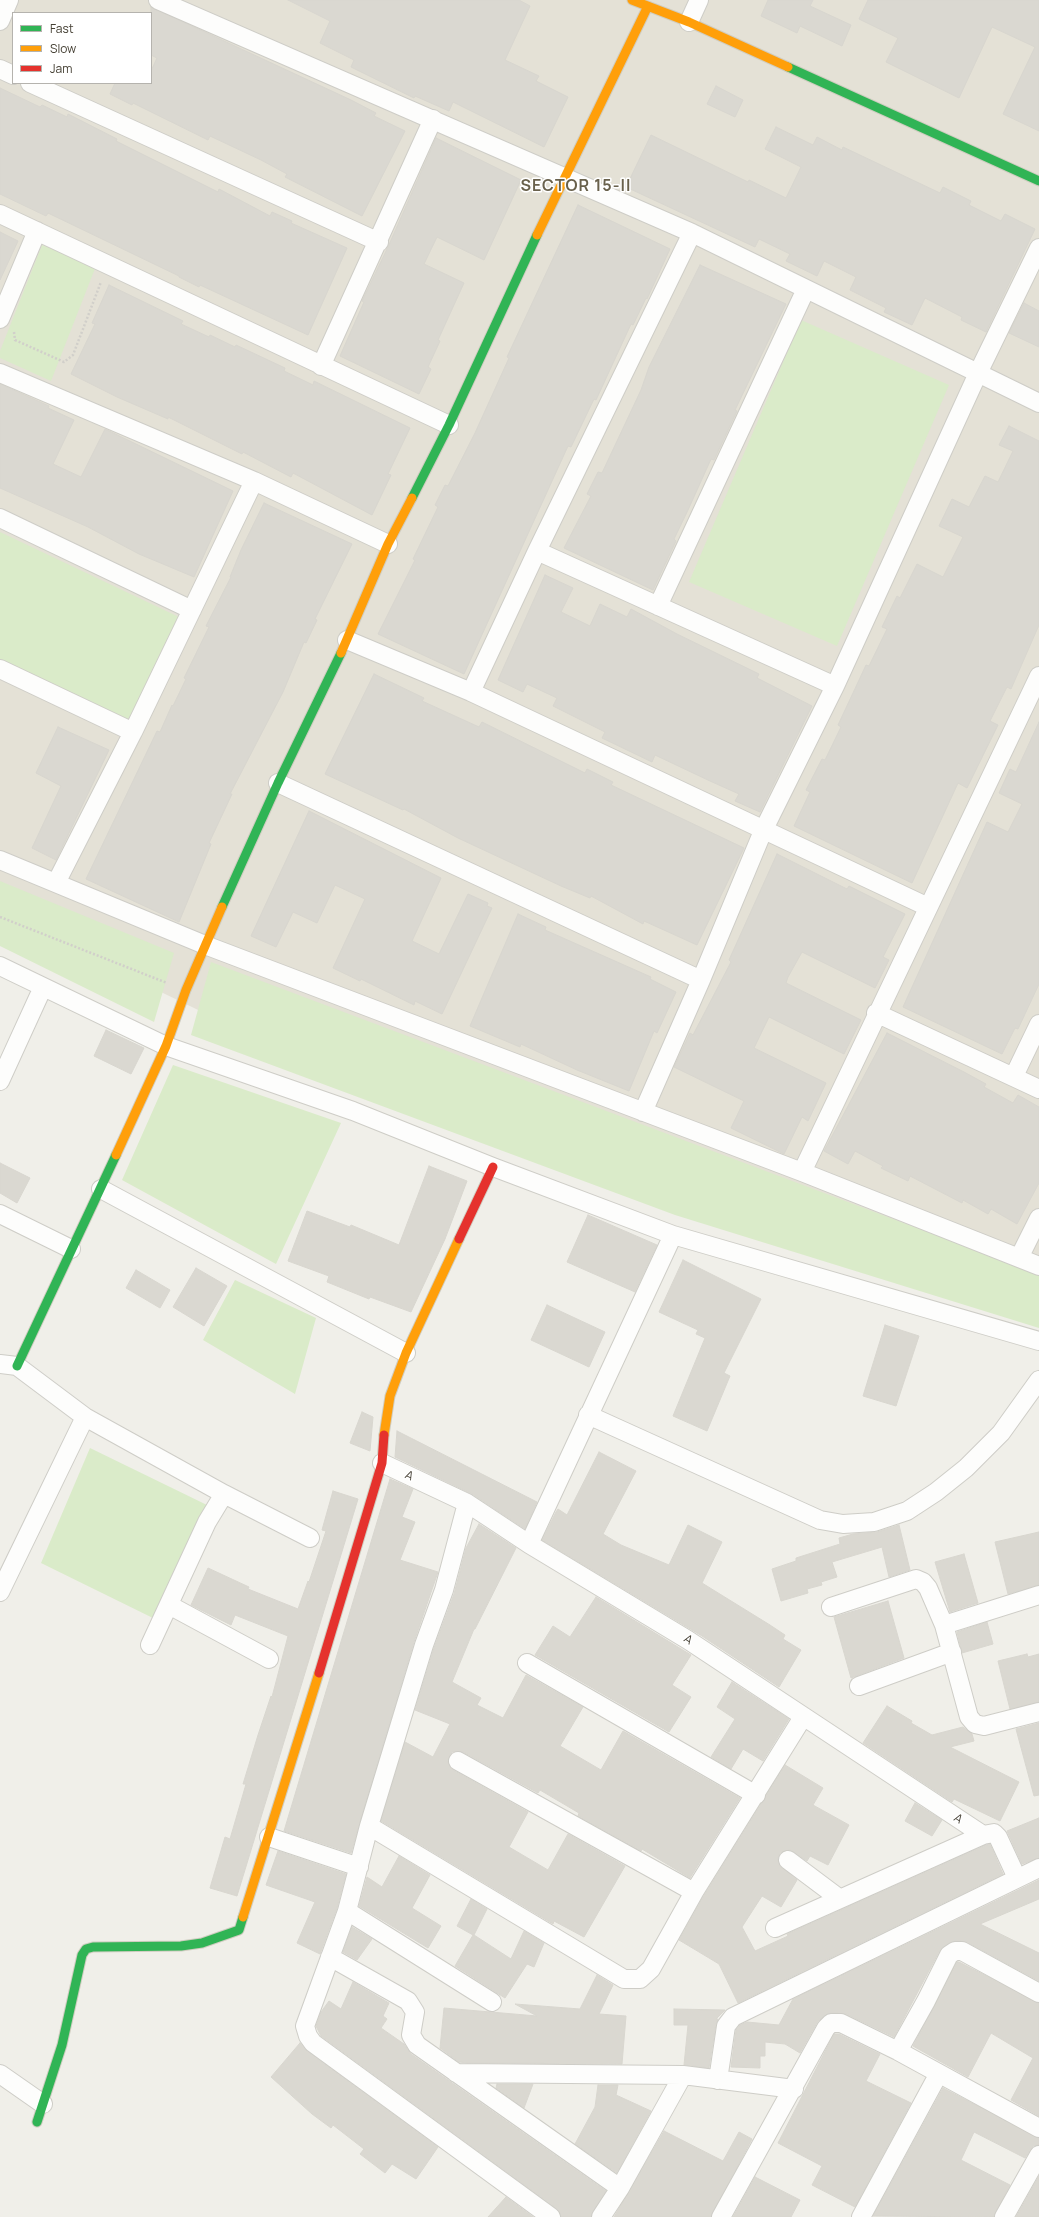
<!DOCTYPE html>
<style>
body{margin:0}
#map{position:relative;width:1039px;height:2217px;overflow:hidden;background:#f0efe9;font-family:Manrope,sans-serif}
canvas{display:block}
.legend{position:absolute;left:12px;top:12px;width:140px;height:72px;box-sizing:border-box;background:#fff;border:1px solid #b5b3ae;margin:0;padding:5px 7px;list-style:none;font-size:12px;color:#464135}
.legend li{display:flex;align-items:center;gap:8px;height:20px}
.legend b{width:20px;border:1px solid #b5b3ae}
</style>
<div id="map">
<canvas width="1039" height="2217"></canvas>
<ul class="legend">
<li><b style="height:5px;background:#30b455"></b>Fast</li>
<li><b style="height:5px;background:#ff9f0a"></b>Slow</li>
<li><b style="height:5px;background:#e5322d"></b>Jam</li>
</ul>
</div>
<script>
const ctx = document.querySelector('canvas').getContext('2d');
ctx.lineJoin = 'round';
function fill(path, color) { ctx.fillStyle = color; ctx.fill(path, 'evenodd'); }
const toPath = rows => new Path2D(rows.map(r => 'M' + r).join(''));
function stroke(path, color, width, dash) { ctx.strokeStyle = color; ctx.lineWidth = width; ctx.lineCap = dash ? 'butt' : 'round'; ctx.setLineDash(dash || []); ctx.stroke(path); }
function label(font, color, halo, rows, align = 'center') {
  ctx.font = font + ' Manrope,sans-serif'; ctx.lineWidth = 3; ctx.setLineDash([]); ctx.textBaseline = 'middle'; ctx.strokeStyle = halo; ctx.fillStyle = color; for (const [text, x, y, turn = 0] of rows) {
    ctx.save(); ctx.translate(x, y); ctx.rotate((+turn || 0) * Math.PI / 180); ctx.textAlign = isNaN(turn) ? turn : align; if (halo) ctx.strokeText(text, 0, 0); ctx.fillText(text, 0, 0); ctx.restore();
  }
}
const residential = toPath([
 [0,0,1039,0,1039,1314,227,1024,0,914],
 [13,13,151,13,151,83,13,83]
]);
const green = toPath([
 [42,245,96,266,51,381,0,358,0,351],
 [801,320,949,385,837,646,689,582],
 [0,532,181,618,128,720,0,660],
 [0,881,174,953,154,1022,0,946],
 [211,962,1039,1274,1039,1328,675,1215,191,1035],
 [173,1065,341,1123,276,1264,122,1180],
 [235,1280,316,1318,295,1394,203,1340],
 [90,1448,207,1505,159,1621,41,1563]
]);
const building = toPath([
 [288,0,519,0,530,6,505,60,539,76,536,81,568,97,544,147,453,102,449,111,415,96,414,98,351,67,354,60,320,43,330,21,288,0],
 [768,0,813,0,810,6,851,25,842,46,800,26,797,33,761,16,768,0],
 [868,0,1039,0,1039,131,1003,114,1035,47,992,27,959,98,886,62,898,38,859,19,868,0],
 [151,7,351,100,376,113,374,116,405,131,362,216,285,177,287,174,261,160,210,136,208,140,133,103,132,105,110,94,115,83,151,83,151,71,157,58,151,55,151,7],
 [716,86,743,100,735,117,707,104,716,86],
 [0,88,40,107,42,105,67,117,68,114,117,139,116,141,218,192,219,189,270,216,272,212,292,221,291,223,347,248,308,335,200,285,199,287,179,277,179,276,48,213,46,216,0,194,0,88],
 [776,127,813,145,817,137,842,150,843,147,940,193,943,187,971,201,969,205,1001,221,1005,214,1035,229,986,332,961,320,962,317,925,298,912,325,884,312,886,308,850,290,856,277,824,261,817,276,786,261,790,254,759,239,755,247,626,187,651,135,748,182,749,180,786,198,801,167,765,149,776,127],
 [436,138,521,180,484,260,437,237,424,264,464,283,438,340,440,341,428,367,431,369,419,394,340,356,364,302,362,301,388,247,436,138],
 [578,205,670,249,647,299,646,298,633,325,631,324,596,400,594,399,571,447,568,446,464,674,378,634,415,560,413,559,438,507,435,505,445,485,448,486,475,433,509,358,507,357,578,205],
 [0,232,18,241,0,280,0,232],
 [700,265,786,304,735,410,737,411,714,460,711,459,688,510,674,539,676,541,653,590,564,548,591,496,587,494,598,472,602,473,641,390,649,367,700,265],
 [109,285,183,321,181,324,209,337,210,335,235,347,236,345,285,368,284,371,313,385,314,381,410,428,388,474,391,475,372,515,293,473,291,477,243,452,242,454,168,417,168,419,117,397,71,374,95,324,92,323,109,285],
 [1024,303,1039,311,1039,347,1009,333,1024,303],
 [0,384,49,406,48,408,74,420,53,464,81,477,105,429,233,491,194,577,139,554,88,527,0,488,0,384],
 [1009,426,1039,441,1039,625,1011,689,1007,687,990,721,998,725,967,788,958,783,912,883,794,826,810,792,806,790,822,759,825,760,841,727,838,725,853,693,866,665,869,666,887,629,882,627,897,596,900,598,917,564,943,577,963,537,939,526,952,499,969,507,985,476,998,482,1013,451,999,445,1009,426],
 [264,503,352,544,315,619,317,620,306,643,304,642,283,692,230,794,232,794,209,843,211,844,179,922,86,879,157,731,160,732,172,705,173,706,186,679,184,678,209,627,206,626,231,577,230,577,241,550,264,503],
 [545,575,573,588,561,612,590,626,600,604,627,617,631,609,677,634,759,674,757,678,812,706,760,812,735,801,739,794,710,781,655,755,652,762,602,738,605,732,553,706,557,698,527,684,523,692,498,680,545,575],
 [374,674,424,698,422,701,479,727,482,722,585,773,587,769,613,782,611,785,744,848,697,945,644,921,643,924,591,896,590,898,561,886,458,838,404,809,403,810,325,774,374,674],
 [1039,722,1039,984,1018,1029,1015,1028,1002,1054,903,1007,987,822,1008,832,1022,804,999,793,1010,769,1016,772,1039,722],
 [58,727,109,750,56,860,32,848,61,786,36,773,58,727],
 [309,811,441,878,412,941,439,954,468,894,488,903,487,906,492,908,442,1014,415,1001,414,1005,361,979,360,981,333,968,365,899,335,885,317,923,293,912,276,947,251,936,309,811],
 [777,854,847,889,849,886,905,914,883,957,889,960,875,988,802,952,788,977,786,983,861,1020,844,1054,769,1017,754,1048,826,1083,808,1121,802,1117,784,1154,731,1128,744,1101,674,1067,690,1033,693,1035,731,962,729,960,777,854],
 [518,914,546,927,545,930,651,977,650,979,676,992,657,1033,654,1031,629,1091,577,1070,521,1044,520,1047,470,1026,518,914],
 [106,1030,144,1048,131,1074,94,1056,106,1030],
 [887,1033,964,1072,986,1084,984,1087,1013,1103,1018,1095,1039,1107,1039,1183,1017,1224,991,1209,988,1214,963,1200,962,1203,910,1176,908,1181,881,1168,883,1166,855,1151,848,1164,824,1151,887,1033],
 [0,1163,30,1178,17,1203,0,1193,0,1163],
 [429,1166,467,1181,445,1239,411,1312,370,1297,369,1299,327,1282,329,1276,288,1261,307,1211,350,1227,351,1225,399,1245,429,1166],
 [588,1215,657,1245,635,1292,567,1262,588,1215],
 [683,1260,761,1299,724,1373,730,1376,707,1431,673,1416,705,1338,696,1334,698,1330,659,1312,683,1260],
 [196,1268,227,1286,204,1326,173,1307,196,1268],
 [136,1270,170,1290,160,1308,126,1288,136,1270],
 [547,1305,605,1332,589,1367,531,1340,547,1305],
 [885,1325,919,1336,896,1406,863,1396,885,1325],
 [362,1412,373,1417,370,1451,350,1443,362,1412],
 [397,1431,537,1502,525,1529,472,1494,395,1457,397,1431],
 [599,1452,636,1471,603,1534,621,1545,669,1565,688,1525,722,1542,702,1583,770,1625,785,1635,783,1639,801,1650,779,1687,702,1636,542,1540,556,1512,558,1509,567,1515,599,1452],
 [390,1479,413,1489,402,1517,415,1522,400,1560,438,1572,414,1642,351,1853,284,1831,390,1479],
 [333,1491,358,1499,237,1896,210,1888,225,1837,230,1839,246,1784,243,1784,258,1735,271,1696,272,1697,288,1636,235,1615,231,1625,191,1605,208,1568,249,1587,248,1589,298,1609,308,1581,309,1582,326,1531,322,1530,333,1491],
 [479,1524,516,1548,475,1629,474,1629,452,1682,481,1698,477,1705,503,1718,526,1675,583,1707,560,1746,601,1770,623,1731,740,1798,690,1878,642,1849,641,1851,578,1816,579,1813,540,1790,538,1793,463,1752,452,1752,448,1762,453,1770,528,1812,509,1847,548,1870,568,1834,625,1866,584,1937,554,1921,553,1924,381,1821,405,1742,433,1757,450,1724,415,1710,434,1648,454,1594,466,1548,479,1524],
 [899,1525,910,1570,889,1577,882,1547,832,1562,837,1577,821,1582,822,1585,807,1589,808,1593,781,1601,772,1569,796,1561,796,1558,840,1544,839,1538,853,1534,877,1532,899,1525],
 [1039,1532,1039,1585,1008,1594,995,1542,1039,1532],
 [964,1554,978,1603,950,1612,935,1562,964,1554],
 [596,1597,691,1655,672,1685,691,1697,669,1732,535,1655,553,1626,570,1637,596,1597],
 [888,1601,904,1658,851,1678,834,1617,888,1601],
 [987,1622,993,1644,962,1653,957,1632,987,1622],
 [1027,1654,1028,1657,1039,1654,1039,1702,1010,1709,998,1661,1027,1654],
 [732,1682,789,1719,763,1761,743,1749,731,1769,711,1757,735,1719,717,1707,732,1682],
 [887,1706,912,1721,911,1723,932,1735,963,1727,972,1734,974,1741,950,1747,1019,1782,1000,1821,954,1799,952,1802,863,1743,887,1706],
 [1039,1723,1039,1795,1034,1796,1016,1729,1039,1723],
 [785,1765,823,1788,813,1805,849,1825,828,1865,810,1856,807,1861,790,1850,780,1853,778,1858,779,1864,797,1880,781,1907,762,1896,742,1927,755,1951,788,1936,787,1934,986,1845,990,1844,1003,1874,738,2003,719,1964,679,1940,703,1897,785,1765],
 [915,1803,942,1820,932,1836,905,1821,915,1803],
 [1039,1818,1039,1858,1022,1864,1007,1831,1039,1818],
 [278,1851,346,1874,337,1908,320,1954,297,1943,315,1902,266,1885,278,1851],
 [399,1856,430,1875,412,1908,441,1926,428,1948,359,1906,367,1877,382,1887,399,1856],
 [1039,1880,1039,1899,980,1924,1039,1953,1039,1981,967,1942,955,1941,940,1950,894,2037,846,2014,831,2013,818,2021,800,2053,785,2044,765,2042,765,2056,760,2056,760,2068,731,2067,736,2030,740,2025,747,2022,779,2025,793,1999,1039,1880],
 [471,1899,487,1909,474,1935,511,1959,524,1931,544,1943,534,1967,527,1964,505,1998,455,1966,473,1935,457,1926,471,1899],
 [352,1927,372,1939,357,1960,343,1952,352,1927],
 [957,1962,959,1962,1039,2003,1039,2116,1011,2100,1033,2058,991,2033,968,2077,913,2046,957,1962],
 [597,1975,613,1985,599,2014,626,2016,622,2064,467,2063,459,2062,440,2048,444,2008,537,2016,515,2004,580,2009,597,1975],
 [353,1982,389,2003,383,2016,387,2019,381,2028,404,2044,411,2054,606,2191,591,2217,561,2217,557,2209,321,2036,316,2026,321,2012,329,2001,341,2009,353,1982],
 [674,2009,725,2010,716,2019,718,2019,716,2024,709,2068,684,2065,688,2025,674,2025,674,2009],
 [834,2034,839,2034,880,2054,866,2081,911,2103,855,2207,812,2185,822,2166,778,2143,834,2034],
 [300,2043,307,2051,438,2147,416,2179,392,2164,385,2173,360,2154,364,2149,333,2125,331,2128,312,2114,271,2077,300,2043],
 [497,2084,533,2084,524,2108,496,2088,497,2084],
 [598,2085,618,2085,616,2095,651,2111,617,2173,575,2144,595,2107,598,2085],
 [943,2088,1039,2138,1039,2145,1033,2146,1025,2158,974,2132,961,2160,1010,2185,994,2217,873,2216,943,2088],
 [664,2131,723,2161,739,2132,752,2139,711,2217,614,2217,664,2131],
 [1039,2176,1039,2217,1016,2217,1039,2176],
 [755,2177,800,2200,791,2217,733,2217,755,2177],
 [506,2197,533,2217,488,2217,506,2197]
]);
const path = toPath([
 [14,332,15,340,64,362,73,355,101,282],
 [0,917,167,983]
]);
const street = toPath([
 [158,0,692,233,1039,403],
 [0,21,9,0],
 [689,22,699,0],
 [0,69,13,75],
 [30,83,379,242],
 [0,214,449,425],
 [0,319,37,231],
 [321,366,433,119],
 [0,373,254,481,388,544],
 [0,518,192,610],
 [537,551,835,686],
 [658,606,806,289],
 [347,640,471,692,928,907],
 [0,669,133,732],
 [471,692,537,551,692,233],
 [278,783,701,980],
 [0,860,205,945,802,1172,1039,1266],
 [56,883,133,732,254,481],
 [0,966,166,1046,353,1111,493,1167,673,1235,1039,1341],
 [876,1013,1039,1089],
 [1014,1076,1039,1024],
 [0,1081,43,987],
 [643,1112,701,980,763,831,835,686,979,371,1039,248],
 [802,1172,1039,676],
 [101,1189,406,1353],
 [0,1214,71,1249],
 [1019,1258,1039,1218],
 [0,1364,17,1366,85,1417,224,1494,310,1538],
 [588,1415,820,1520,843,1524,874,1522,907,1511,936,1492,966,1468,1001,1433,1039,1380],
 [382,1463,467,1503,529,1544,688,1640,983,1835],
 [467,1503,444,1590,424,1645,369,1826,347,1911,305,2026,308,2036,313,2043,551,2217],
 [529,1544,673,1235],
 [0,1592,85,1417],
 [169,1605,269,1659],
 [831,1607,916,1579,923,1582,928,1588,944,1625,969,1717,975,1724,984,1726,1039,1712],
 [944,1625,1039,1595],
 [150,1645,207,1522,224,1494],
 [527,1663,756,1795],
 [859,1686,952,1652],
 [458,1761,694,1892],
 [369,1826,624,1979,640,1979,651,1969,694,1892,803,1717],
 [269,1837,359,1867],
 [788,1860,840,1899,983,1835,994,1833,998,1837,1017,1878],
 [347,1911,492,2002],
 [775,1928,840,1899],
 [330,1957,408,2001,415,2012,411,2035,417,2045,620,2188],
 [898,2051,926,2001,949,1955,955,1951,962,1951,1039,1993],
 [456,2073,683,2075,794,2089],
 [0,2074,43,2104],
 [718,2080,726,2026,733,2017,1039,1868],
 [601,2217,620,2188,683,2075],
 [721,2217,826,2028,831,2023,841,2023,898,2051,1039,2128],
 [861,2217,938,2075],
 [1004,2217,1039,2155]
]);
const fast = toPath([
 [788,67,1039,181],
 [412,498,449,425,537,235],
 [222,907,278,783,341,653],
 [17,1366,116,1155],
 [37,2122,62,2045,82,1955,86,1949,93,1947,181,1946,202,1943,239,1930,243,1917]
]);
const slow = toPath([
 [632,0,689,22,788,67],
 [537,235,648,6],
 [341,653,388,544,412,498],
 [116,1155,166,1046,186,990,222,907],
 [384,1435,390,1396,406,1353,459,1239],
 [243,1917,319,1673]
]);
const jam = toPath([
 [459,1239,493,1167],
 [319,1673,382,1463,384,1435]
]);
const streetNames = [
 ["A",409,1476,25],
 ["A",688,1640,32],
 ["A",958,1819,33]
];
const districtNames = [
 ["SECTOR 15-II",576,187]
];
fill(residential, '#e4e1d6');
fill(green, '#daebc9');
fill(building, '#dad8d1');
stroke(building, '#d8d6cf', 1);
stroke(street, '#cecdc7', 20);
stroke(fast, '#d0cdc0', 11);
stroke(slow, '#d0cdc0', 11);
stroke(jam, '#d0cdc0', 11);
stroke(path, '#d1cfca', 2.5, [2, 2]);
stroke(street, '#fdfdfc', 18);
stroke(fast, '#30b455', 9);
stroke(slow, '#ff9f0a', 9);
stroke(jam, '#e5322d', 9);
label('12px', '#464135', '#fff', streetNames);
ctx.letterSpacing = '1px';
label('bold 16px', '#69614c', '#fff', districtNames);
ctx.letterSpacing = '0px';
</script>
